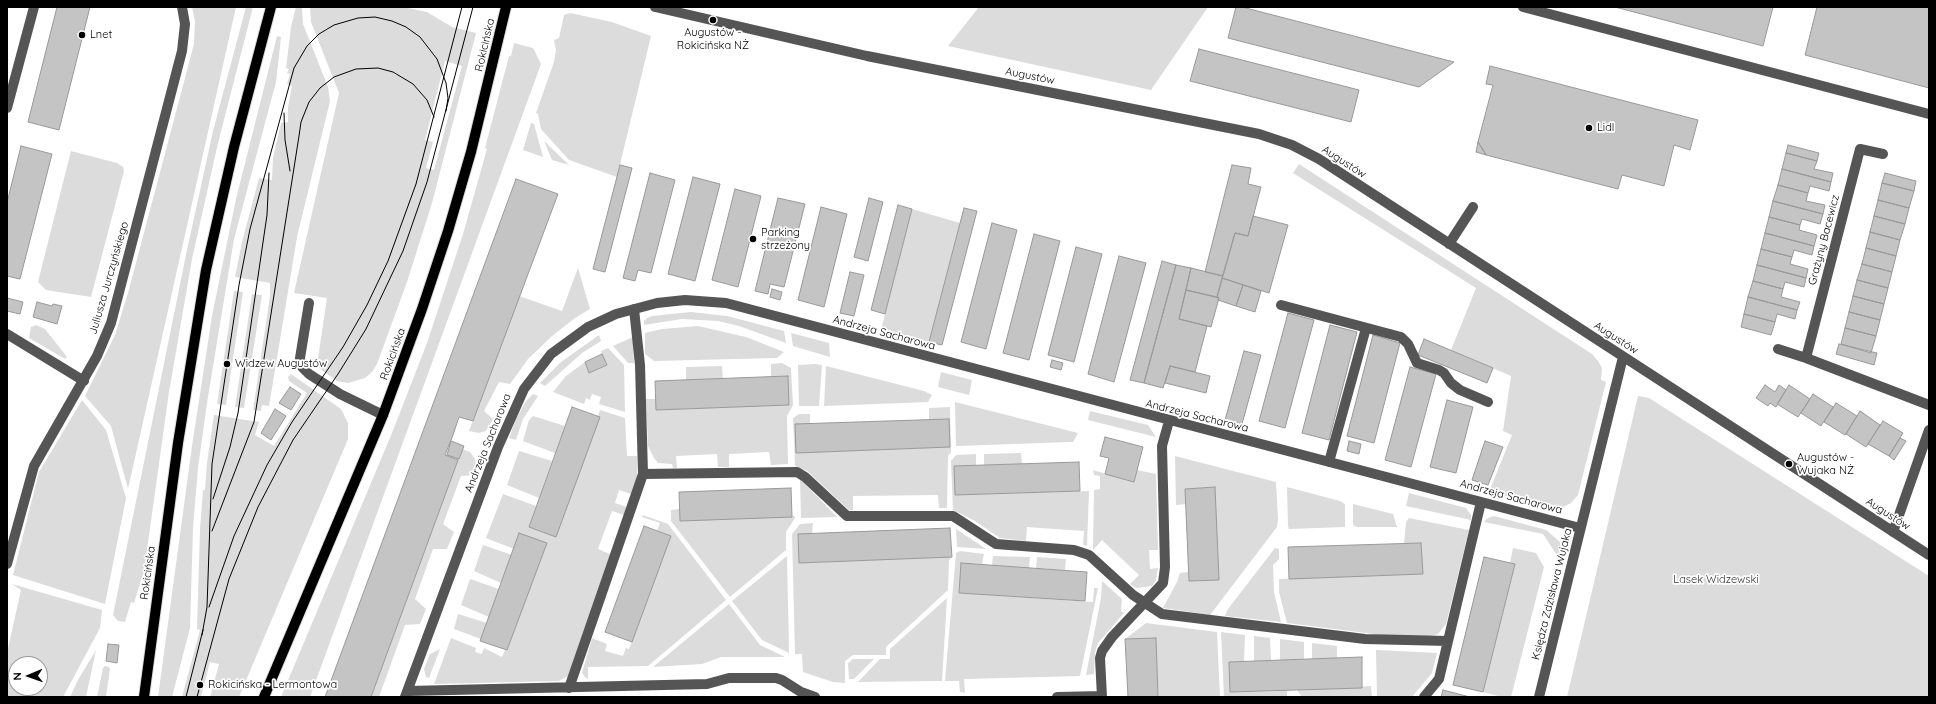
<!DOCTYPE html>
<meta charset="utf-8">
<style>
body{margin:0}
#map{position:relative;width:1936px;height:704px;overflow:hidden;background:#fff;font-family:Quicksand,sans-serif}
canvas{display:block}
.frame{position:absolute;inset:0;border:8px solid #000;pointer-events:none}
.north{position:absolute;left:8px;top:656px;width:40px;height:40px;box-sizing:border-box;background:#fff;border:1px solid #999;border-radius:50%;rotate:268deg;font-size:11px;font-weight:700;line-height:16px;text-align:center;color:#000}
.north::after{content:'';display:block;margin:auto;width:14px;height:18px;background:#000;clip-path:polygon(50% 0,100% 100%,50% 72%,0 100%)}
</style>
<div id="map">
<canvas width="1936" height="704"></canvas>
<div class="frame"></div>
<div class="north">N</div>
</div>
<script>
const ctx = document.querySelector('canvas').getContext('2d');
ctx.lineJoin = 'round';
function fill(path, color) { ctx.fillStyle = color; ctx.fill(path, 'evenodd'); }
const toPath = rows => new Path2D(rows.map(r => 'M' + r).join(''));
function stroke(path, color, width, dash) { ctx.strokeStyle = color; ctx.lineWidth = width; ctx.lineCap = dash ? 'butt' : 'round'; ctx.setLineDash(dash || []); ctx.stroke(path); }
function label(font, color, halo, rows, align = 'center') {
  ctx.font = font + ' Quicksand,sans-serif'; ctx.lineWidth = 3.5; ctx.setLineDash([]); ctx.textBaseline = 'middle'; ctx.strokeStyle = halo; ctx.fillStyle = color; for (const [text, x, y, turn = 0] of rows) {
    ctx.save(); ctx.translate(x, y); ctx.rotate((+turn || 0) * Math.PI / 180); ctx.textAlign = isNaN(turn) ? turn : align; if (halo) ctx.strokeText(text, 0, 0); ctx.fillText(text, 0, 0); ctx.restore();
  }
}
const green = toPath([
 [192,7,236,7,128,489,111,426,85,396,115,335,128,293,194,44,195,21],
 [246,7,253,7,218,143,192,259,169,392,144,571,134,603,131,602,125,622,118,621,113,615,187,250,213,131],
 [296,7,302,7,303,24,328,87,330,101,297,237,269,406,262,405,261,411,253,410,270,296,270,283,235,277,242,242,259,178,272,180,273,158,281,123,288,122,288,107,292,86,287,84,290,74,287,73,289,69,286,68,291,27],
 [310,7,403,7,427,12,452,27,476,33,432,203,407,282,377,364,372,372,365,378,348,383,337,381,319,368,317,365,327,298,294,293,339,93,311,22],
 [445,61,462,66,434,170,426,168,433,142,425,140],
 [979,7,1208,7,1151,90,948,46],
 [570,13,612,22,651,36,617,177,569,160,541,129,538,114,536,113,554,62,556,50,554,40,559,38,564,15],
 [277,36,281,37,276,82,234,239,207,403,198,468,193,528,190,628,172,697,158,697,192,446,212,316,236,199],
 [514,43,533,48,541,64,310,697,281,697,392,433,427,343,463,234,487,149,485,148,509,56,511,56],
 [531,123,534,124,543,157,523,150],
 [544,141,569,165,552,160],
 [71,151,117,163,123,167,124,171,91,297,46,290,38,282],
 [1299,164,1592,354,1598,361,1602,368,1601,380,1606,382,1578,495,1571,503,1559,509,1548,508,1489,492,1512,435,1503,431,1511,376,1451,350,1476,288,1293,173],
 [912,209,960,223,929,342,881,330],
 [578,268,590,309,575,318,551,337,528,359,510,384,499,382,484,411,493,419,486,431,479,433,469,431,519,296,562,311],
 [234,291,243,292,226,405,217,404],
 [252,294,262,295,244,408,235,407],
 [691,312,727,316,784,331,786,343,739,326,718,321,682,319,644,325,644,321,647,318,652,316],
 [36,325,45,329,67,357,65,359,29,338,31,327],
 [698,326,746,337,784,352,777,358,654,361,645,354,645,333,662,329],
 [791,333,829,343,830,357,793,346],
 [599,335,601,341,582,353,545,386,540,383,561,362],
 [633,337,634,363,628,363,613,346],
 [608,348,624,365,625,412,599,404,601,397,592,394,590,400,586,398,584,404,553,392,566,376,585,362,590,373,607,365,601,351],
 [782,363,791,368,793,405,787,416,788,464,771,465,769,452,729,454,729,467,718,467,717,454,676,456,677,468,673,468,672,464,658,463,654,458,648,446,646,399,656,399,656,410,789,405,788,376,771,377,771,364],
 [815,364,822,365,819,406,799,406,798,365],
 [722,366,723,379,686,380,686,367],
 [826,366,924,391,932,395,928,402,824,406],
 [941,372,972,380,969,395,938,387],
 [291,374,341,409,348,423,348,439,239,697,210,697,219,664,210,662,201,697,182,697,200,630,197,629,200,529,203,490,205,490,207,463,214,415,259,422,255,435,274,446,307,393,289,381,288,377],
 [533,394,538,396,523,419,516,440,509,438,516,419,526,401],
 [1638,396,1649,398,1929,576,1929,697,1567,697],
 [82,400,106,430,126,498,105,604,13,575,39,472],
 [955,402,1078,433,1073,442,1070,442,956,446],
 [950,407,951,452,948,456,947,508,939,508,938,495,853,496,853,510,849,510,807,471,795,466,793,418,799,414,810,414,810,424,796,453,949,447,949,419,929,419,929,408],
 [600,410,625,418,627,456,637,456,637,478,631,494,619,490,615,503,627,507,624,515,612,511,598,549,610,554,568,676,559,681,434,684,451,638,476,648,475,652,482,654,484,648,502,657,505,650,507,650,546,544,514,549,486,538,503,494,536,506,529,527,556,536],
 [1090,411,1148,425,1156,437,1088,420],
 [533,416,565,426,555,453,523,441,529,420],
 [462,449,470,452,475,459,476,464,473,475,461,476,443,524,454,532,447,549,433,549,415,599,426,609,420,624,405,625,379,697,371,697],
 [519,451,552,461,539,498,507,485],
 [1021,453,1022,464,984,465,984,454],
 [976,454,976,465,954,466,955,495,1089,491,1087,546,1083,545,1084,531,1027,527,1026,541,1000,538,975,521,953,510,951,461,956,455],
 [1175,456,1276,482,1278,519,1277,527,1210,615,1163,608,1177,582,1180,573,1188,572,1189,581,1219,580,1214,487,1185,489,1186,504,1176,505],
 [1093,470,1134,482,1137,470,1156,474,1158,550,1149,550,1150,569,1158,568,1156,580,1152,586,1136,588,1130,584,1139,575,1102,540,1093,550,1094,490,1100,489,1100,476,1094,475],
 [800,479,837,517,801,518],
 [1287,487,1340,501,1345,504,1345,527,1289,529,1288,526],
 [1409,493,1466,508,1471,515,1471,520,1406,506],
 [1353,504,1393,514,1397,527,1356,527,1353,524],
 [680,509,681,521,794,516,795,518,786,532,786,550,730,597,671,521,671,510],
 [643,515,668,524,726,600,648,666,588,667,588,679,585,677,582,673,592,638,607,644,605,651,623,656,626,648,629,649,671,536,657,531,660,523,642,517],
 [1494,516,1546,530,1559,541,1563,548,1564,556,1556,554,1543,534,1484,522,1488,518],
 [1409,518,1469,530,1446,624,1438,634,1427,637,1382,635,1287,623,1279,592,1279,579,1422,574,1421,543,1404,544,1406,522],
 [813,523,812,534,798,534,799,563,952,557,949,560,948,590,886,647,886,655,853,655,845,661,845,683,833,682,803,672,802,654,795,654,792,534,800,524],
 [956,529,986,549,957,547],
 [483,545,512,555,501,583,474,571],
 [1275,548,1279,549,1279,559,1273,565,1274,592,1281,622,1225,616,1228,609],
 [1513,548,1536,553,1544,567,1511,697,1502,697,1483,692,1515,565,1510,563],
 [960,551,984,554,982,564,961,563,959,593,1093,602,1094,588,1098,588,1080,676,964,679,965,693,960,692,959,681,945,681,956,553],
 [787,556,789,653,762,640,732,601],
 [993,556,1030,557,1029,568,992,565],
 [1037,557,1066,559,1065,570,1036,568],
 [470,579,499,589,489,617,461,605],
 [1102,581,1122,599,1121,611,1124,613,1098,643,1095,652,1094,674,1086,675,1101,598],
 [12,584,102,610,100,628,63,697,7,697,7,653,21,590],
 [16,664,40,664,40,688,16,688],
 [947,598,942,681,858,682,880,659,890,659,890,649],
 [729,604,760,645,785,657,721,657,702,664,653,667],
 [458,614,487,623,481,639,454,629],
 [1146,623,1217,632,1220,697,1158,697,1156,638,1125,639],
 [1221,632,1245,635,1244,661,1229,662,1230,692,1287,691,1287,696,1296,697,1224,697],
 [1254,636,1270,638,1271,660,1254,661],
 [1280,639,1304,642,1304,659,1280,660],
 [1312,643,1337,646,1337,658,1312,659],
 [440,649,429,678,426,677,424,669,430,654],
 [96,650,86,697,70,697,78,680],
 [1376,650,1418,652,1437,653,1432,673,1412,697,1377,697],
 [853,659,874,659,854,679,849,679,848,663],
 [105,666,109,667,110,669,106,697,97,697,103,668],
 [1371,686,1372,697,1302,697,1297,690]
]);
const building = toPath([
 [57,7,90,7,59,130,28,122,57,7],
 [1236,7,1242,7,1454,62,1419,87,1228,38,1236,7],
 [1615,7,1773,7,1763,46,1615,7],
 [1817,7,1929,7,1929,88,1805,55,1817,7],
 [1199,49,1359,90,1351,122,1190,81,1199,49],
 [1490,66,1698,120,1690,150,1674,145,1664,186,1622,175,1618,189,1486,155,1478,142,1493,85,1486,84,1490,66],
 [1478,142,1482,148,1486,155,1476,152,1478,142],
 [1788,145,1819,153,1817,161,1786,153,1788,145],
 [21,146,52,154,20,279,7,276,7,203,21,146],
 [1786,153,1817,161,1814,169,1833,173,1831,182,1782,169,1786,153],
 [620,165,632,168,605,272,593,269,620,165],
 [1232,165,1251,168,1248,184,1261,187,1248,236,1235,233,1223,276,1205,272,1232,165],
 [1782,169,1831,182,1829,191,1810,186,1808,193,1778,185,1782,169],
 [650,173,675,180,651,273,638,270,635,281,623,278,650,173],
 [1885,173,1916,181,1914,191,1882,183,1885,173],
 [693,177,720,184,695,281,668,274,693,177],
 [516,179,558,194,473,421,459,417,453,435,445,455,458,460,371,697,325,697,516,179],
 [1882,183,1914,191,1909,208,1878,200,1882,183],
 [1778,185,1808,193,1806,201,1825,205,1823,214,1773,201,1778,185],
 [735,189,761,196,738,287,712,280,735,189],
 [778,198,805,204,784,287,770,284,768,294,755,291,778,198],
 [869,198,883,202,868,261,854,257,869,198],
 [1878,200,1909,208,1905,224,1874,216,1878,200],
 [1773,201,1823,214,1820,224,1802,219,1800,225,1769,217,1773,201],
 [898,205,912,209,885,314,871,310,898,205],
 [821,207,847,214,824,307,798,300,821,207],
 [964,208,977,211,942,345,929,342,964,208],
 [1253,216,1288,225,1269,293,1222,278,1235,233,1248,236,1253,216],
 [1874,216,1905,224,1900,240,1870,232,1874,216],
 [1769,217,1800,225,1799,230,1817,235,1814,246,1765,233,1769,217],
 [992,223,1017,230,986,349,961,342,992,223],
 [1870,232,1900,240,1896,256,1866,248,1870,232],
 [1765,233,1814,246,1812,255,1794,250,1792,257,1761,249,1765,233],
 [1034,234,1060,241,1029,360,1003,353,1034,234],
 [1076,247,1102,254,1074,362,1048,355,1076,247],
 [1866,248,1896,256,1892,272,1862,264,1866,248],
 [1761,249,1792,257,1790,264,1808,269,1806,278,1757,265,1761,249],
 [1119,256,1146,263,1114,382,1088,374,1119,256],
 [1162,261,1176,265,1144,383,1130,380,1162,261],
 [1862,264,1892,272,1888,288,1857,280,1862,264],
 [1176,265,1191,268,1179,319,1207,326,1195,372,1170,366,1163,388,1144,383,1176,265],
 [1757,265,1806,278,1804,287,1785,282,1783,289,1753,281,1757,265],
 [1191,268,1223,276,1217,297,1186,290,1191,268],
 [850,272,864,275,854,316,840,313,850,272],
 [1222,278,1243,285,1236,306,1218,300,1219,298,1217,297,1222,278],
 [1857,280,1888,288,1884,304,1853,296,1857,280],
 [1753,281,1783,289,1781,297,1800,302,1797,310,1748,297,1753,281],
 [1243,285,1261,291,1255,312,1236,306,1243,285],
 [772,289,782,292,780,300,770,297,772,289],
 [1186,290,1219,298,1211,327,1179,319,1186,290],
 [1853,296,1884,304,1880,320,1849,312,1853,296],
 [1748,297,1797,310,1795,319,1777,314,1775,322,1744,314,1748,297],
 [7,298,23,302,20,314,7,311,7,298],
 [37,302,52,306,53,304,62,306,57,324,33,317,37,302],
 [1849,312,1880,320,1876,336,1845,328,1849,312],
 [1288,313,1314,320,1285,428,1259,421,1288,313],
 [1744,314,1775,322,1771,335,1741,327,1744,314],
 [1330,325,1357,332,1329,440,1302,433,1330,325],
 [1845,328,1876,336,1871,353,1841,344,1845,328],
 [1373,335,1400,343,1374,443,1347,436,1373,335],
 [1424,339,1493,368,1487,383,1418,355,1424,339],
 [1839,344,1877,353,1874,365,1836,354,1839,344],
 [1244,351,1261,355,1242,424,1225,420,1244,351],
 [602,354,607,365,589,373,585,362,602,354],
 [1052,360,1063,363,1061,370,1050,367,1052,360],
 [1170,366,1210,376,1206,393,1165,383,1170,366],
 [1410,367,1436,374,1411,467,1385,460,1410,367],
 [788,376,789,405,656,410,655,381,788,376],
 [1765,385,1775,392,1779,385,1786,390,1776,407,1770,403,1768,406,1756,398,1765,385],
 [1789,385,1810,399,1798,417,1777,404,1789,385],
 [290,387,301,394,291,410,279,403,290,387],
 [1813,394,1833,407,1821,426,1801,413,1813,394],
 [1447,400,1473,407,1456,473,1430,467,1447,400],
 [1836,403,1857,416,1845,435,1824,422,1836,403],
 [572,407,600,417,556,537,529,527,572,407],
 [275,409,286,416,271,440,261,433,275,409],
 [1860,411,1880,425,1866,447,1846,434,1860,411],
 [949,419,950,447,796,453,795,424,949,419],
 [1883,421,1903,433,1889,456,1868,444,1883,421],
 [1105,437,1143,447,1134,482,1105,474,1109,458,1100,456,1105,437],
 [1900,438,1906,441,1894,460,1889,456,1900,438],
 [451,441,464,446,459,459,447,455,451,441],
 [1349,441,1361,444,1359,454,1347,451,1349,441],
 [1485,441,1503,447,1488,485,1472,480,1485,441],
 [1079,462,1080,491,955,495,954,466,1079,462],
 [1215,487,1219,580,1189,581,1185,489,1215,487],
 [791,488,792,517,680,521,679,492,791,488],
 [644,526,671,536,632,642,605,632,644,526],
 [950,528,952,557,799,563,798,534,950,528],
 [519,533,547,543,507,650,480,641,519,533],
 [1421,543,1423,574,1289,579,1288,547,1421,543],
 [1484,557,1515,564,1483,692,1453,685,1484,557],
 [961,563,1087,572,1085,601,959,593,961,563],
 [1156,638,1158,697,1128,697,1125,639,1156,638],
 [108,644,119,645,117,663,106,661,108,644],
 [1362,657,1362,688,1230,692,1229,662,1362,657],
 [1443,690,1470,697,1441,697,1443,690]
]);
const minor = toPath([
 [655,7,867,56,1259,134,1292,145,1319,159,1929,555],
 [1523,7,1929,114],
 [7,108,34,7],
 [1883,154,1860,149,1806,358,1929,405],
 [1449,244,1473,207],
 [309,303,300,358,302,367,309,374,340,394,383,415],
 [1281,305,1401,337,1408,344,1417,363,1439,370,1444,373,1451,383,1460,390,1488,402],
 [7,334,84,381],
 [1778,349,1806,358],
 [1329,462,1366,328],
 [643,474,797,472,805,477,847,516,953,516,996,544,1074,550,1089,555,1133,595,1162,614,1365,639,1448,641],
 [1893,532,1929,430],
 [7,564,34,466,97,356,111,323,182,51,185,24,182,7],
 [569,688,643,474,640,365,634,309],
 [408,691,707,684,729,678,776,678,782,680,801,692,815,697],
 [405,697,498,447,524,389,551,354,588,327,616,314,657,303,685,300,726,303,1580,528],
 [1057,697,1102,696],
 [1102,697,1100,658,1102,651,1112,637,1163,583,1165,567,1162,446,1169,421],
 [1424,697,1439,679,1481,502],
 [1539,697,1623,357]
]);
const major = toPath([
 [144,697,178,443,206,270,234,147,271,7],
 [264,697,383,415,422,309,448,231,471,152,506,7]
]);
const tram = toPath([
 [284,113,285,140,290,171],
 [213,499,230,447,238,413,267,215,269,173],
 [212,531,254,422,299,136,301,122,309,102,320,88,334,77,356,69,378,68,393,72,413,84,427,100,434,117],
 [209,607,234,536,267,465,292,422,343,347,367,305,388,261,416,184,462,7],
 [202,635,207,607,212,464,239,285,250,229,294,68,307,46,319,34,334,25,358,18,375,17,392,21,406,27,420,37,437,59,446,83,448,98,446,111],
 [186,697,203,630],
 [197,697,229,579,258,507,293,440,338,374,366,329,403,251,427,182,473,7]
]);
const markers = [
 [713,20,4,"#000"],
 [82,35,4,"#000"],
 [1589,128,4,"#000"],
 [753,239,4,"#000"],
 [227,364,4,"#000"],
 [1789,464,4,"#000"],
 [200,685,4,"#000"]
];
const poiNames = [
 ["Augustów -",713,33,"center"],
 ["Rokicińska NŻ",713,46,"center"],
 ["Lnet",90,35],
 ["Lidl",1597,128],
 ["Parking",761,233],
 ["strzeżony",761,246],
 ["Widzew Augustów",235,364],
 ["Augustów -",1797,458],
 ["Wujaka NŻ",1797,471],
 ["Rokicińska - Lermontowa",208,685]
];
const streetNames = [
 ["Rokicińska",485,45,-77],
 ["Augustów",1030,76,11],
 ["Augustów",1344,162,33],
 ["Grażyny Bacewicz",1824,240,-75],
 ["Juliusza Jurczyńskiego",109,278,-74],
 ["Andrzeja Sacharowa",884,333,15],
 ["Augustów",1616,338,33],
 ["Rokicińska",393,354,-70],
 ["Andrzeja Sacharowa",1197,416,14],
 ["Andrzeja Sacharowa",488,443,-68],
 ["Andrzeja Sacharowa",1511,497,15],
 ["Augustów",1888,514,33],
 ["Rokicińska",148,573,-82],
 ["Księdza Zdzisława Wujaka",1552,594,-76]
];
const parkNames = [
 ["Lasek Widzewski",1716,580]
];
fill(green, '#dcdcdc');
fill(building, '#c4c4c4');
stroke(building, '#999', 1);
stroke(major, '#dbdbdb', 12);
stroke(minor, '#555', 10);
stroke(major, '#000', 10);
stroke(tram, '#000', 1);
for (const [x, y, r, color] of markers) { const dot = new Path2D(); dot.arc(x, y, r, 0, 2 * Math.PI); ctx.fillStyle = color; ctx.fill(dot); stroke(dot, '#fff', 1.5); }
label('11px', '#000', '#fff', poiNames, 'left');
label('11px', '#000', '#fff', streetNames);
label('11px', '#333', '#fff', parkNames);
</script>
